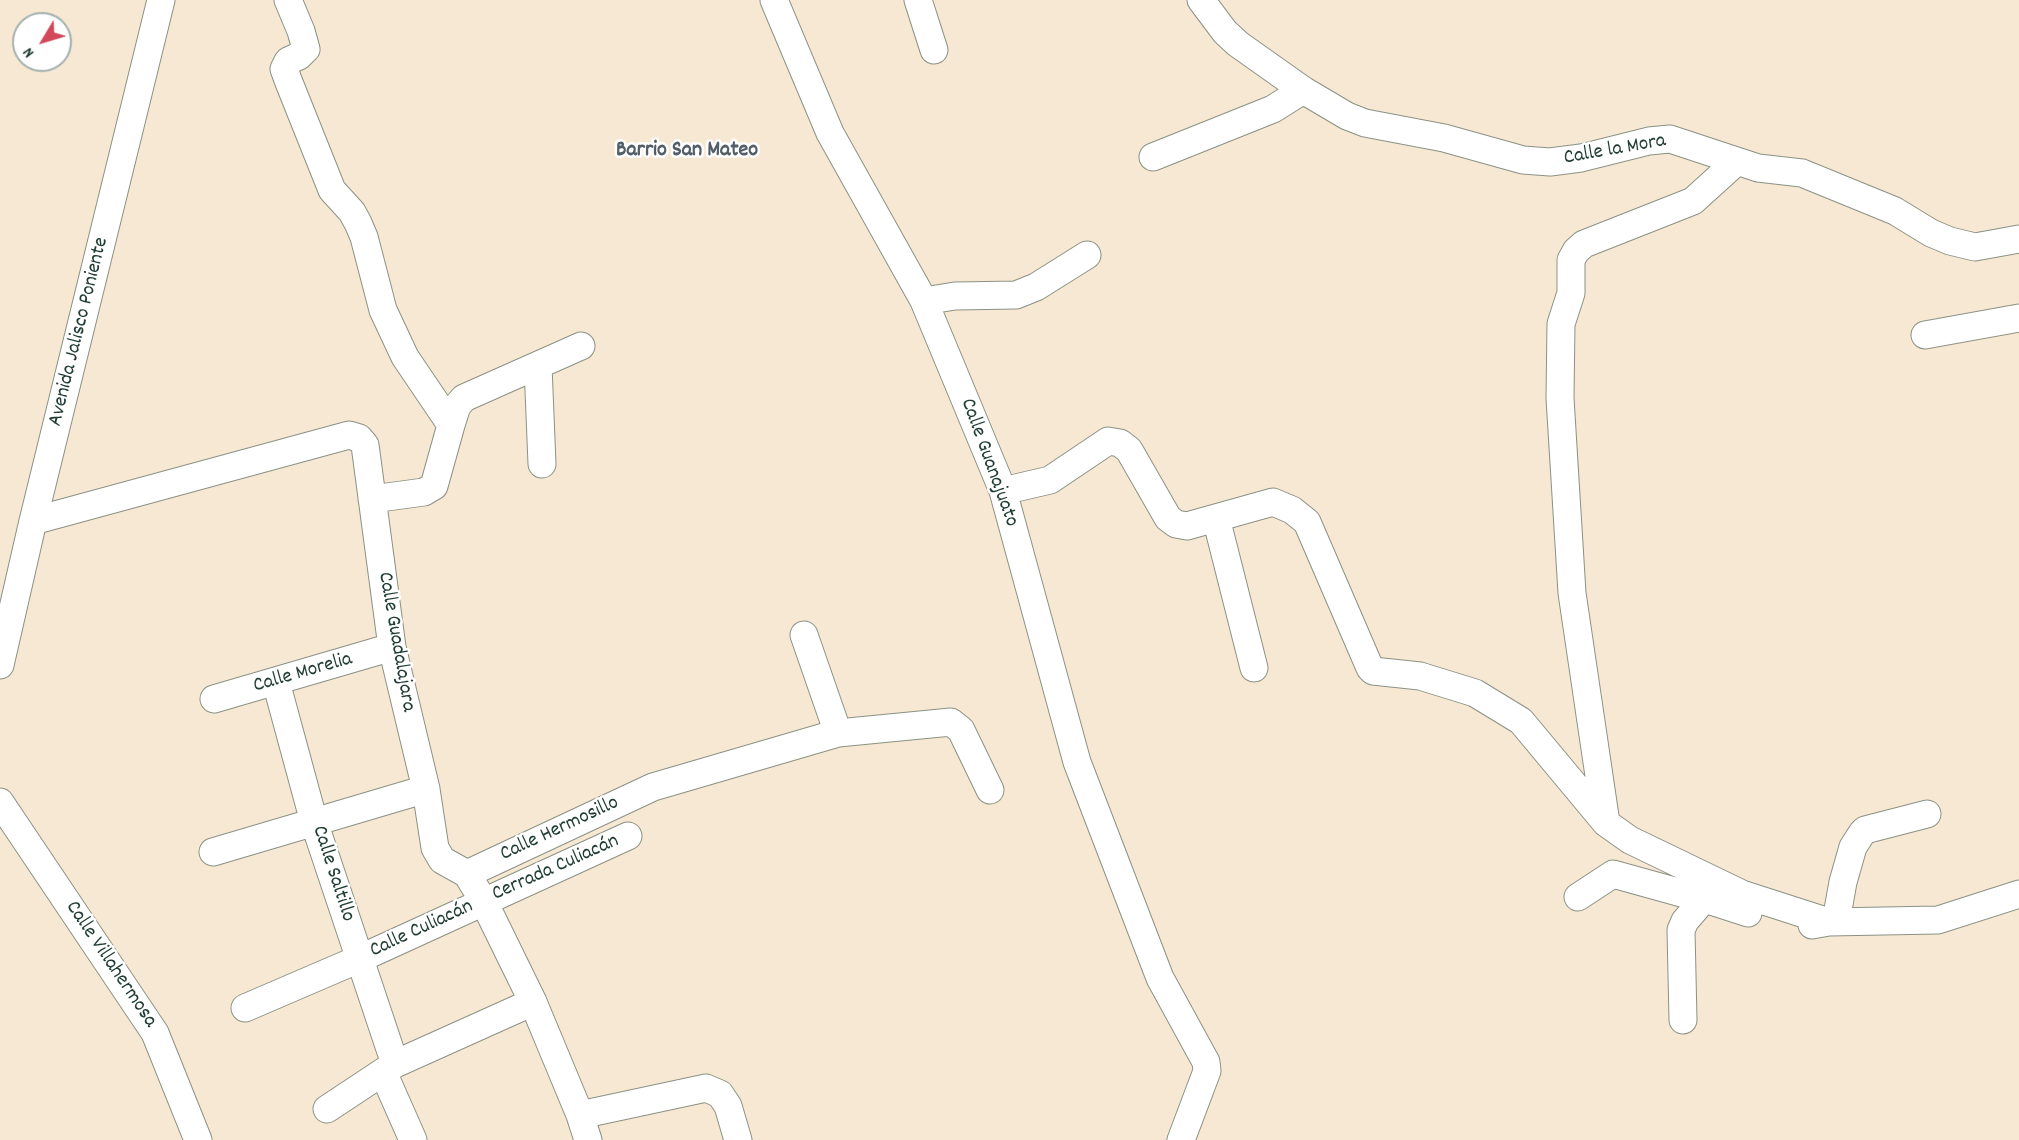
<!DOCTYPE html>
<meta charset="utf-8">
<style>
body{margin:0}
#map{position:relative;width:2019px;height:1140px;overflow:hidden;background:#f7e8d4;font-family:Dekko,sans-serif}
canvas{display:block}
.north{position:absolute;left:12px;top:12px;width:60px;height:60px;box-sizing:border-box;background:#fff;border:2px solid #a5b1ae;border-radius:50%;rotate:232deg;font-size:16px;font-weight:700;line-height:24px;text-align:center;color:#1f3d34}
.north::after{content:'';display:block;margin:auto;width:21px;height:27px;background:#d1495b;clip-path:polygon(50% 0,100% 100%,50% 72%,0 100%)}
</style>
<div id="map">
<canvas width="2019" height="1140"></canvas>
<div class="north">N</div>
</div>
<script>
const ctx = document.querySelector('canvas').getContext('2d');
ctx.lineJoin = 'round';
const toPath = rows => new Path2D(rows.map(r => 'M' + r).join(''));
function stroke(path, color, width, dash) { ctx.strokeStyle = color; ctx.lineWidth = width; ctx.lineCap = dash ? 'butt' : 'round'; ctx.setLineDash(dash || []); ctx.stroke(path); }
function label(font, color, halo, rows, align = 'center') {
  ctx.font = font + ' Dekko,sans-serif'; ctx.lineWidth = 5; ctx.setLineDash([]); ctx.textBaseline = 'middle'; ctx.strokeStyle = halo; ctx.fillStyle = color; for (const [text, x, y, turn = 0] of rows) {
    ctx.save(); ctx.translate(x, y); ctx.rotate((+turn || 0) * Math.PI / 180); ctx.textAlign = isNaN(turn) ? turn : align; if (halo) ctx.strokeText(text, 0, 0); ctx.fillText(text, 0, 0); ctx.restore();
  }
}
const minor = toPath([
 [288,0,301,31,306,49,299,56,288,61,284,69,288,80,332,190,352,212,358,223,364,237,383,310,405,357,451,425,434,486,424,492,372,499],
 [774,0,830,133,924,301,1003,491,1077,762,1160,978,1206,1062,1207,1071,1181,1140],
 [918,0,934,50],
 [1201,0,1225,32,1238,44,1303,90,1347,116,1365,123,1444,138,1523,160,1550,162,1581,158,1649,141,1670,139,1758,168,1802,173,1895,211,1931,233,1950,241,1975,247,2019,239],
 [1153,157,1273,109,1303,90],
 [924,301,955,296,1016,295,1036,287,1087,255],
 [1925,335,2019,318],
 [538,366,542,464],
 [451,425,457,406,464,398,581,346],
 [1003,491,1050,480,1108,441,1120,443,1129,450,1168,518,1176,524,1187,526,1273,502,1292,510,1307,522,1370,668,1373,671,1420,676,1475,693,1521,721,1606,823,1630,840,1742,894,1829,922],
 [1216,518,1254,668],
 [33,521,349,435,359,438,365,445,392,647,426,789,435,848,442,860,467,874,484,902,533,1002,580,1115,588,1140],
 [804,635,838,733],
 [0,665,33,521,161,0],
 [276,682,314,822,395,1064],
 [214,699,392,647],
 [0,802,155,1033,198,1140],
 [1606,823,1572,593,1560,398,1561,324,1571,293,1571,260,1576,251,1584,244,1693,201,1736,162],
 [213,852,426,789],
 [467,874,653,787,838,733,951,722,961,730,990,790],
 [1578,897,1613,874,1714,902,1748,913],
 [1836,921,1843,882,1853,847,1862,833,1865,830,1927,814],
 [1812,925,1829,922,1938,920,2019,894],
 [245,1008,359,959,628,836],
 [1683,1020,1681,930,1685,921,1704,899],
 [383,1072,413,1140],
 [327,1109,395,1064,533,1002],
 [580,1115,706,1088,720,1094,728,1106,738,1140]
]);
const streetNames = [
 ["Calle la Mora",1615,151,-10],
 ["Avenida Jalisco Poniente",80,332,-76],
 ["Calle Guanajuato",988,463,70],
 ["Calle Guadalajara",395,642,80],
 ["Calle Morelia",303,674,-16],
 ["Calle Hermosillo",560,830,-25],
 ["Cerrada Culiacán",556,869,-24],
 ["Calle Saltillo",332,874,72],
 ["Calle Culiacán",422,930,-25],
 ["Calle Villahermosa",110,965,56]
];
const neighbourhoodNames = [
 ["Barrio San Mateo",687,152]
];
stroke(minor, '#8b9284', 29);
stroke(minor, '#fff', 27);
label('21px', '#1f3d34', '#fff', streetNames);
label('bold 22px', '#525f68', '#fff', neighbourhoodNames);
</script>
